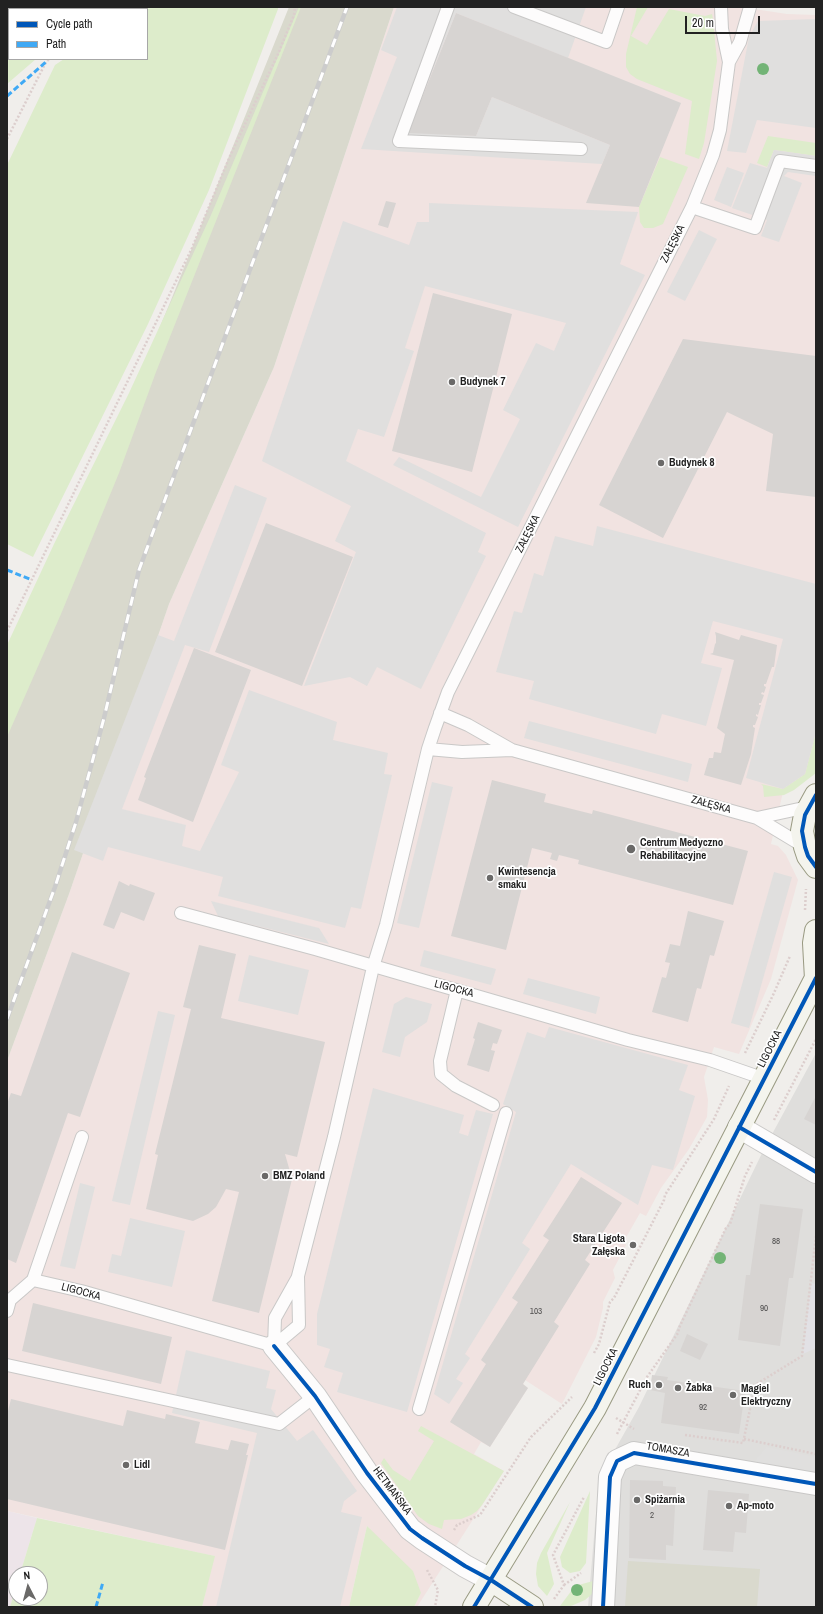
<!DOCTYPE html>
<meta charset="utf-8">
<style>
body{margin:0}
#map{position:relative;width:823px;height:1614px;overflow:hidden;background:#f0eeeb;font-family:"Archivo Narrow",sans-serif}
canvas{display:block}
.frame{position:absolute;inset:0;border:8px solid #222;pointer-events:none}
.legend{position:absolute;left:8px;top:8px;width:140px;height:52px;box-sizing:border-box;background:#fff;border:1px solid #a7a7a7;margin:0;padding:5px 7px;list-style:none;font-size:12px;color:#222}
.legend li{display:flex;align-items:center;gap:8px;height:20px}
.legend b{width:20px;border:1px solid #a7a7a7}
.north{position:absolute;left:8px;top:1566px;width:40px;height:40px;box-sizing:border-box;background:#fff;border:1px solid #a7a7a7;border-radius:50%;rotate:354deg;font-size:11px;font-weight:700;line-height:16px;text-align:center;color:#222}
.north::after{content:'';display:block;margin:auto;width:14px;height:18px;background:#6a6968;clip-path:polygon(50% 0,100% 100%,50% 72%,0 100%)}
.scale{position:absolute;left:685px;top:16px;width:75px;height:18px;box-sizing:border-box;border:2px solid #222;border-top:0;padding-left:5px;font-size:12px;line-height:14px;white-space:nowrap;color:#222;-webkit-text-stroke:3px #fff;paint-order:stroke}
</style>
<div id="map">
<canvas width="823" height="1614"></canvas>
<div class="frame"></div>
<ul class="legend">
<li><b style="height:5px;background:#0057b8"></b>Cycle path</li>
<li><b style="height:5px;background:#3fa9f5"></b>Path</li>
</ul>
<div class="north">N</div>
<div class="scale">20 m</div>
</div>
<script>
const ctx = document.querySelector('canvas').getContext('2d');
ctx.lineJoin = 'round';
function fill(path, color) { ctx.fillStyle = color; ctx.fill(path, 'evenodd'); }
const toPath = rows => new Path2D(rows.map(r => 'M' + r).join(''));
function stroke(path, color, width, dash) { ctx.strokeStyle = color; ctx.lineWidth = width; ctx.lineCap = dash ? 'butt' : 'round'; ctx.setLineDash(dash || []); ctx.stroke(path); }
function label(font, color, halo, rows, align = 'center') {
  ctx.font = font + ' "Archivo Narrow",sans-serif'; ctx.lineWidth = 3.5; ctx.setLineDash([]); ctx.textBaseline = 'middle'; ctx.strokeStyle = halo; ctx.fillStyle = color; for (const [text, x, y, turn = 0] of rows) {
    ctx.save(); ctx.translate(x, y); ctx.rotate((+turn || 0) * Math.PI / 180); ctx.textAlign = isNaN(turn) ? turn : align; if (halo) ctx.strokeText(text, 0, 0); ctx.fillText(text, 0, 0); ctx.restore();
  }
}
const residential = toPath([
 [816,1053,816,1607,588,1607,599,1478,639,1407,764,1149]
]);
const commercial = toPath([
 [394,7,741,7,787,14,816,15,816,769,783,792,771,844,778,846,786,855,798,880,771,979,739,1054,714,1047,704,1077,708,1100,707,1117,689,1149,661,1188,646,1216,640,1213,624,1241,626,1245,613,1270,615,1278,603,1302,603,1308,596,1337,562,1404,525,1380,523,1384,528,1388,490,1447,481,1442,474,1454,504,1471,417,1607,414,1607,421,1593,367,1526,349,1607,202,1607,214,1556,7,1511,7,1061,69,894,169,604,274,367]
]);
const industrial = toPath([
 [7,1511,37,1518,20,1574,16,1574,16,1587,10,1607,7,1607]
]);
const construction = toPath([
 [289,7,394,7,274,367,169,604,69,894,7,1061,7,695,169,305],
 [628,1561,760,1569,757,1607,625,1607]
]);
const grass = toPath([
 [7,7,100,7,98,9,9,9,9,59,36,59,7,84],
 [135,7,278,7,278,9,209,190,148,324,33,557,7,544,7,165,55,65,64,59,147,59,147,9,132,9],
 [299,7,301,7,156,372,119,473,61,614,7,737,7,645,54,544,129,393,169,306,211,215],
 [637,7,648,7,631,36,647,45,669,9,705,16,712,14,713,19,717,61,704,143,699,159,685,154,692,101,637,79,630,74,626,67,626,54],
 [768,136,816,143,816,156,774,150,767,167,757,163],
 [660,157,688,167,663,224,653,228,644,228,640,222,639,207],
 [816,732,816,773,794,790,784,795,764,797,763,786,761,784,783,789,805,774],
 [421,1426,504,1471,482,1505,477,1511,471,1515,461,1519,444,1520,442,1529,429,1524,418,1516,381,1463,384,1458,393,1470,410,1481,434,1441,418,1431],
 [590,1491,586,1563,580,1571,570,1573,562,1567,560,1557],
 [570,1502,547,1553,554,1584,547,1596,538,1586,536,1574,537,1563,541,1553],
 [37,1518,215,1556,202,1607,10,1607,16,1587,16,1598,40,1598,40,1574,20,1574],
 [367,1526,413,1571,421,1593,414,1607,349,1607],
 [593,1581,592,1594,585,1600,571,1606,560,1606,575,1586]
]);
const parking = toPath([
 [397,7,586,7,568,58,456,13,408,132,476,136,492,97,610,145,602,164,361,149,397,57,381,50],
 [816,19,816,128,757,120,746,153,727,151,749,37,758,21],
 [774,150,816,156,816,176,788,172,784,176,802,183,779,242,761,236,767,220,732,208,750,163,767,168],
 [727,167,744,173,731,207,714,200],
 [429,203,638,212,620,264,645,275,518,527,393,465,399,457,481,497,520,419,503,410,536,343,554,351,566,323,425,286,405,348,414,351,384,437,358,429,346,461,486,533,478,552,486,556,421,689,377,667,367,686,350,677,304,686,356,552,335,541,351,506,262,461,343,221,409,245,417,222,429,222],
 [699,230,717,239,685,301,667,292],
 [235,485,267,498,209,652,185,645,122,809,186,825,182,846,200,851,239,772,221,765,249,690,337,722,333,740,388,753,384,774,392,775,361,909,351,907,345,928,218,896,223,877,108,847,103,861,74,850,158,635,174,641],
 [597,526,816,584,816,732,805,774,783,789,746,778,783,639,713,621,701,663,722,668,706,726,662,714,656,734,529,699,534,681,496,672,514,611,522,613,534,573,543,576,555,536,593,546],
 [529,721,692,764,688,782,524,738],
 [432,782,453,787,419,928,397,923],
 [774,872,792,877,749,1028,731,1023],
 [211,901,319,928,329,944,218,916],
 [424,950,496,969,491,985,420,966],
 [249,955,309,970,298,1015,238,1001],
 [528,978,600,997,596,1014,523,994],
 [406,997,432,1004,427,1022,405,1037,400,1057,382,1052,394,1004],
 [158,1011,175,1015,130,1205,112,1201],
 [549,1027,688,1065,679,1090,695,1096,673,1170,652,1165,638,1205,571,1164,522,1243,530,1249,465,1354,470,1358,456,1379,463,1383,449,1404,434,1394,516,1112,503,1104,527,1032,545,1038],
 [373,1088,464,1115,459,1133,468,1136,476,1110,493,1114,407,1412,337,1392,343,1373,324,1367,330,1349,317,1345,317,1314],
 [80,1183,95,1187,75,1269,60,1266],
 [130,1218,185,1231,172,1287,108,1272,112,1254,121,1256],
 [186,1350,270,1371,266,1388,276,1390,271,1409,297,1441,313,1430,357,1491,344,1501,341,1512,362,1517,340,1607,216,1607,257,1433,172,1413],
 [766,1447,816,1457,816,1475,753,1463]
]);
const plaza = toPath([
 [811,1283,816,1284,816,1348,803,1354]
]);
const building = toPath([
 [456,13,681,103,639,207,586,203,610,145,492,97,476,136,408,133],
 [386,201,396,203,388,228,378,225],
 [433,293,512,314,472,472,392,451],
 [683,339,816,356,816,497,766,491,773,434,727,412,663,538,599,505],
 [266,523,353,557,302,686,215,652],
 [715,632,739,640,741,635,777,645,774,667,772,667,766,684,764,684,764,686,766,687,764,693,762,692,761,694,764,695,761,703,759,703,759,705,761,705,758,715,756,714,756,716,758,717,755,725,753,725,753,727,755,728,751,754,741,785,704,775,709,758,704,758,713,758,714,752,721,753,725,734,717,728,734,660,710,654,713,653,715,644,716,643,716,636],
 [194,648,251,670,193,822,138,800,146,778,144,777],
 [492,780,546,794,544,802,592,814,593,810,748,851,733,905,578,864,579,860,559,855,557,861,550,859,552,853,532,848,506,950,451,936],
 [119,881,129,886,130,884,155,893,144,921,121,912,114,929,103,925],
 [688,911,724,921,714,956,710,955,701,989,697,988,688,1022,652,1012,662,977,666,978,670,963,665,962,670,944,680,946],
 [199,945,236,954,221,1018,325,1042,297,1157,285,1154,291,1175,293,1175,259,1313,212,1301,239,1192,226,1189,216,1207,208,1214,193,1221,146,1209,158,1155,155,1154,191,1009,183,1007],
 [72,952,130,973,80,1117,68,1113,16,1263,7,1259,7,1104,11,1093,21,1096],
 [478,1022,502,1030,497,1044,493,1043,491,1050,495,1051,489,1072,467,1065,475,1039,473,1038],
 [816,1096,816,1125,804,1119],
 [581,1177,622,1203,585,1260,590,1264,554,1322,559,1326,523,1384,528,1388,490,1447,450,1422,486,1364,481,1360,518,1302,512,1298,549,1240,543,1236],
 [760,1204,803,1209,793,1278,789,1278,780,1346,738,1340,746,1275,750,1275],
 [33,1303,172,1337,161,1384,22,1351],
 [687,1334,708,1344,700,1360,680,1351],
 [652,1375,668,1377,667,1380,745,1391,739,1434,661,1423,665,1393,650,1390],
 [11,1399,123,1426,127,1410,165,1419,166,1414,200,1422,195,1443,228,1450,231,1440,249,1444,246,1455,248,1455,225,1550,7,1499,7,1415],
 [630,1480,663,1481,663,1486,676,1487,673,1546,666,1545,666,1560,629,1558],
 [708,1490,749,1494,746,1533,735,1532,733,1552,703,1550]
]);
const path = toPath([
 [118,9,121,7],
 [7,139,46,62,49,59],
 [7,631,192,248,230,156,278,54,294,15,295,7],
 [805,910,806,889],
 [745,1053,774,993,790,956],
 [774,1120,816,1039],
 [594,1353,599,1344,610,1302,614,1298,664,1200,665,1195,714,1119,729,1086],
 [616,1418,634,1429],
 [617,1434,647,1377,678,1333,679,1328,726,1228,730,1224,745,1176,752,1162],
 [685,1435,743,1443,755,1385,802,1356,816,1236],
 [744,1439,816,1454],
 [454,1530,457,1525,480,1515,531,1437,572,1397],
 [427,1570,438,1590,435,1607],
 [564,1585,581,1573],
 [554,1599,564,1585,553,1555,584,1497]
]);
const lane = toPath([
 [448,7,399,141,581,149],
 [514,7,606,42,618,7],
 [721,7,722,29,729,62],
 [692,207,755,228,780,161,816,166],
 [440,713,468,725,512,750],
 [428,749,462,752,512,750,757,818],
 [805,847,757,818,808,807],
 [181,913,315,949,628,1040,710,1060,765,1079],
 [457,990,440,1061,441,1074,456,1086,493,1105],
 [82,1137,33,1280,81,1291,274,1346,299,1325,298,1276,334,1137,373,967,386,925,428,749,435,728,448,692,692,207,713,155,720,130,729,62,740,42,750,7],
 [7,1311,10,1300,33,1280],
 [274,1346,275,1318,298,1277],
 [7,1365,279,1424,315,1396],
 [419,1409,506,1113]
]);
const street = toPath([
 [739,1127,816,1172],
 [274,1346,315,1396,367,1473,410,1529,422,1538,465,1566,491,1580],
 [603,1607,610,1477,617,1461,634,1453,816,1484]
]);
const secondary = toPath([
 [816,795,805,815,802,831,805,847,808,856,816,867],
 [816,979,814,943,816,931],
 [491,1580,532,1607],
 [474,1607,595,1408,816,978]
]);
const rail = toPath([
 [7,1019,55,887,76,822,104,718,139,570,347,7]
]);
const quiet = toPath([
 [7,96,46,62],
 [7,570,32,580],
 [96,1607,103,1582]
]);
const cycleway = toPath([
 [816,795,805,815,802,831,805,847,808,856,816,867],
 [739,1127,816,1172],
 [274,1346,315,1396,367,1473,410,1529,422,1538,465,1566,491,1580,532,1607],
 [474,1607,595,1408,816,978],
 [603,1607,610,1477,617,1461,634,1453,816,1484]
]);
const trees = [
 [763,69],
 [720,1258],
 [577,1590]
];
const markers = [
 [452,382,4,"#6a6968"],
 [661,463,4,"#6a6968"],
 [631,849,5,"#6a6968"],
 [490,878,4,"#6a6968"],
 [265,1176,4,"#6a6968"],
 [633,1245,4,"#6a6968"],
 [659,1385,4,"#6a6968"],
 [678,1388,4,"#6a6968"],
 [733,1395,4,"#6a6968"],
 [126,1465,4,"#6a6968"],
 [637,1500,4,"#6a6968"],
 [729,1506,4,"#6a6968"]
];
const numberNames = [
 ["88",776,1242],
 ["90",764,1309],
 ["103",536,1312],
 ["92",703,1408],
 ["2",652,1516]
];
const streetNames = [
 ["ZAŁĘSKA",673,244,-63],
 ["ZAŁĘSKA",528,534,-63],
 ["ZAŁĘSKA",711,805,15],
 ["LIGOCKA",454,989,15],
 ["LIGOCKA",770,1049,-63],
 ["LIGOCKA",81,1292,15],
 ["LIGOCKA",606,1367,-63],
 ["TOMASZA",668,1450,10],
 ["HETMAŃSKA",392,1491,53]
];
const poiNames = [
 ["Budynek 7",460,382],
 ["Budynek 8",669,463],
 ["Centrum Medyczno",640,843],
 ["Rehabilitacyjne",640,856],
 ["Kwintesencja",498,872],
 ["smaku",498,885],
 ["BMZ Poland",273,1176],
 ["Stara Ligota",625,1239,"right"],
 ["Załęska",625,1252,"right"],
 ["Ruch",651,1385,"right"],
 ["Żabka",686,1388],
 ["Magiel",741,1389],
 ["Elektryczny",741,1402],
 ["Lidl",134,1465],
 ["Spiżarnia",645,1500],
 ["Ap-moto",737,1506]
];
fill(residential, '#dfdedc');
fill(commercial, '#f1e3e1');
fill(industrial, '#ede4e9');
fill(construction, '#d9d9cd');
fill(grass, '#ddeccb');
fill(parking, '#e0dfde');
fill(plaza, '#e2e1e5');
fill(building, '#d7d4d2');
stroke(lane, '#c9c8c7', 14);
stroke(street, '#c9c8c7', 24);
stroke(secondary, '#999a82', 24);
stroke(path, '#dccecd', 2.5, [2, 2]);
stroke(lane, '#fdfcfc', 12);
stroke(street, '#fdfcfc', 22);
stroke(secondary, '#f4f4ed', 22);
stroke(rail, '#ccc', 4.5);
stroke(rail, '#fff', 3, [9]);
stroke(quiet, '#3fa9f5', 3, [6, 3]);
stroke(cycleway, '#0057b8', 4);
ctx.fillStyle = '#73b476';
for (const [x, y] of trees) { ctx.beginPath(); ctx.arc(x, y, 6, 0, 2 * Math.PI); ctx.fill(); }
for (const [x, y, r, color] of markers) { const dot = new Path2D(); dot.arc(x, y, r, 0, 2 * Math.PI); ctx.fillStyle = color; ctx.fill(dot); stroke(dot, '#fff', 1.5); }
label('9px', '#4f4e4e', null, numberNames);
label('11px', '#222', '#fff', streetNames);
label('bold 11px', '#222', '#fff', poiNames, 'left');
</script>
